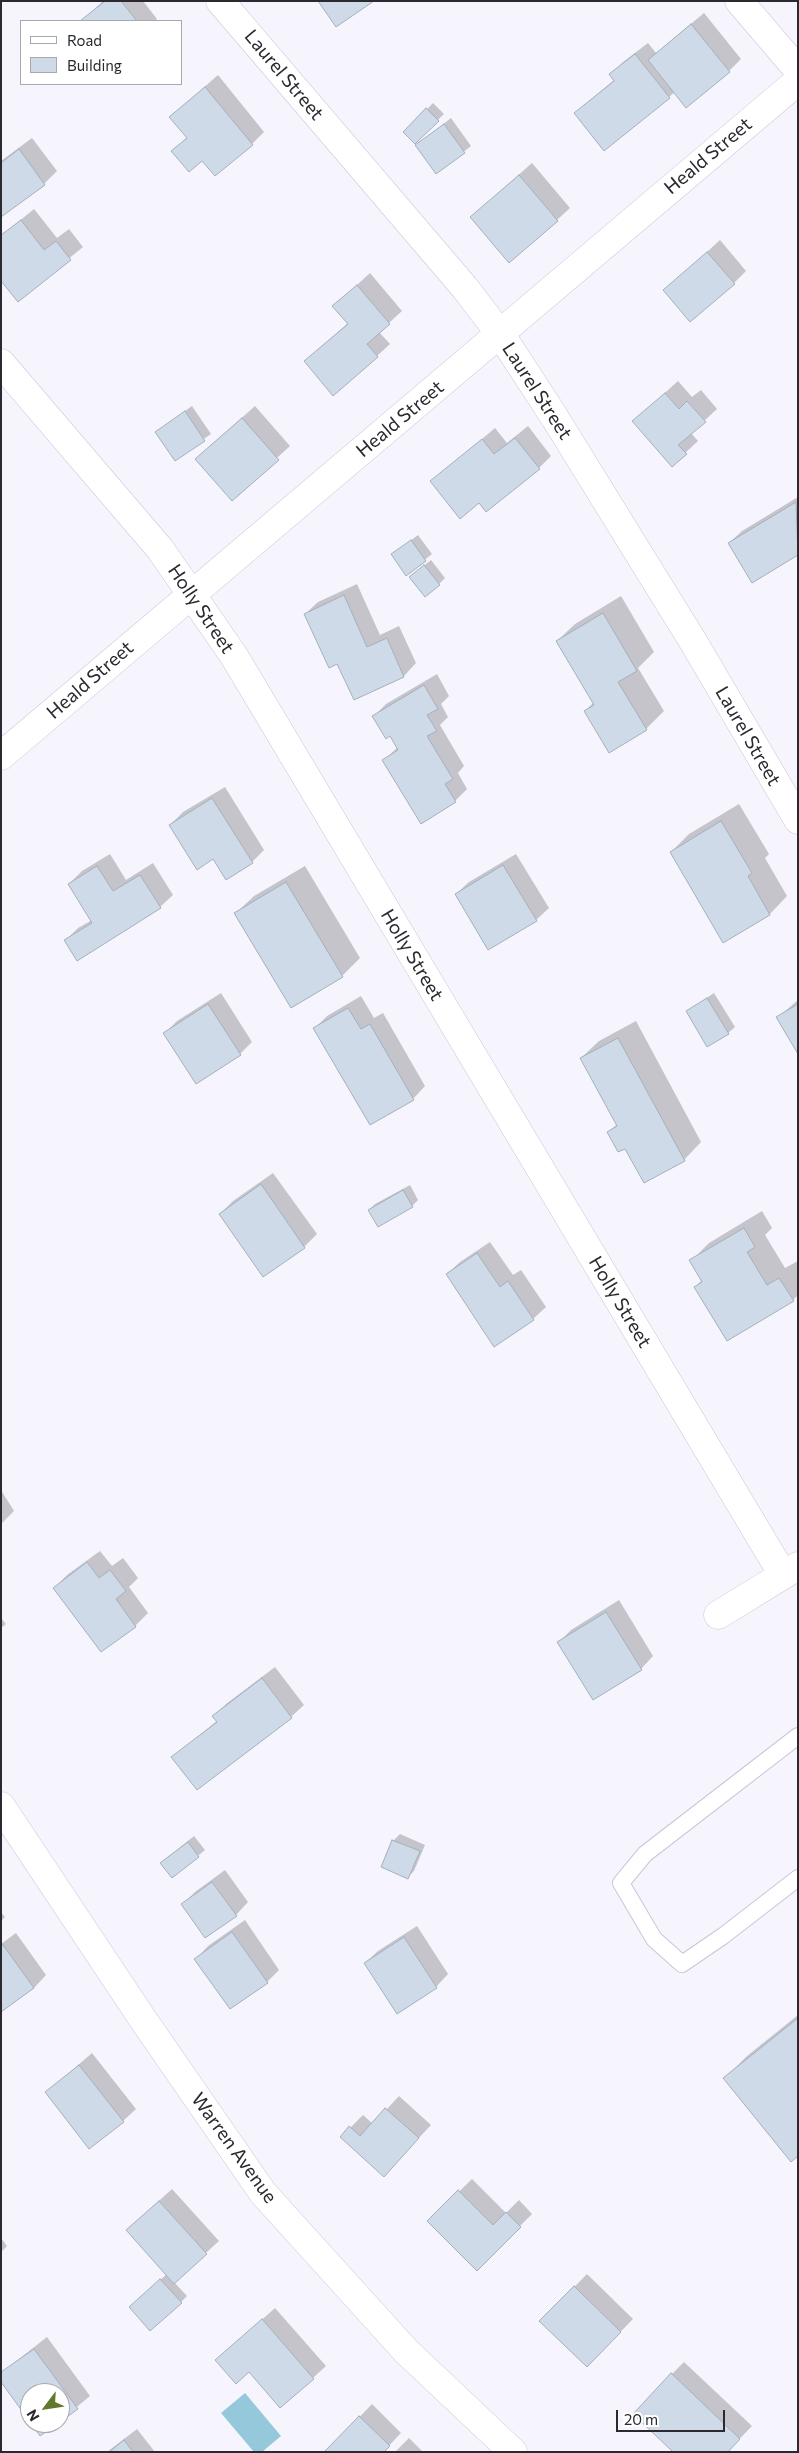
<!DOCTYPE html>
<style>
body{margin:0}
#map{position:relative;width:799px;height:2453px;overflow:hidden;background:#f6f5fd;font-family:Commissioner,sans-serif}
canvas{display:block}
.frame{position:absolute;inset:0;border:2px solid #29292f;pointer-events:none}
.legend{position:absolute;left:20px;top:20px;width:162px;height:65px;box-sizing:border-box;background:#fff;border:1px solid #a9a9ac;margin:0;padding:6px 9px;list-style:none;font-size:15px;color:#29292f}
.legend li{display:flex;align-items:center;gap:10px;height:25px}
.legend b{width:25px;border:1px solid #a9a9ac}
.north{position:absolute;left:20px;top:2383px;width:50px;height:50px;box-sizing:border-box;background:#fff;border:1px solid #a9a9ac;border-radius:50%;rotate:239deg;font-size:14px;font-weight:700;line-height:20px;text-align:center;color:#29292f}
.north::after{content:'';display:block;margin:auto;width:18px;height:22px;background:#62792b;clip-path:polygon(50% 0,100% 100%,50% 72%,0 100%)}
.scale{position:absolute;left:616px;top:2410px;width:109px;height:22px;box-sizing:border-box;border:2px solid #29292f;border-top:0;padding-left:6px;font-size:15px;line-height:18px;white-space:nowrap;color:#29292f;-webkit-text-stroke:4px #fff;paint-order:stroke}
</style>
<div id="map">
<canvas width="799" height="2453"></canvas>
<div class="frame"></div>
<ul class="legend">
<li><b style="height:6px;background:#fff"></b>Road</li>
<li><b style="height:14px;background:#cfdae9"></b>Building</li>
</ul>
<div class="north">N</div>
<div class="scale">20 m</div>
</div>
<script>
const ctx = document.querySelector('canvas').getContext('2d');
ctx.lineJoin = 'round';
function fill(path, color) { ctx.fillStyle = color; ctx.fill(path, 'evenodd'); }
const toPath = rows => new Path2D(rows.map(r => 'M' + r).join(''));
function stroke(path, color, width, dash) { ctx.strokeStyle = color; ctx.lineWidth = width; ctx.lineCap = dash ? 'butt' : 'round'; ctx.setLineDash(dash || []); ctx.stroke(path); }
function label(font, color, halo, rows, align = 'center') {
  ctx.font = font + ' Commissioner,sans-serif'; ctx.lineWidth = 5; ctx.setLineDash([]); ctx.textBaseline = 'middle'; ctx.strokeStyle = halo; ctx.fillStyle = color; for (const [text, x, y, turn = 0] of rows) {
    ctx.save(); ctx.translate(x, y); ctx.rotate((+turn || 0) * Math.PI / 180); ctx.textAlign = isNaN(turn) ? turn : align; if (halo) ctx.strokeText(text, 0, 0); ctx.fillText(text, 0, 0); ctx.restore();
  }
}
const water = toPath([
 [245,2393,281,2436,262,2452,254,2452,221,2413]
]);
const shadow = toPath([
 [103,1,143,1,157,19,155,21,82,21],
 [704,13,741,59,729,71,675,92,604,149,575,113,614,80,611,74,623,62,648,43,656,53],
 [218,75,264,132,252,144,202,160,173,151,187,137,170,117],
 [433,103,444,114,415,142,405,132],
 [451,118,471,146,437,173,417,145],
 [32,138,57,171,44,184,1,216,1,161],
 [532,163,570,208,557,220,471,217],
 [34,209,57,238,69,229,83,247,18,300,1,236],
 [720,240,746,271,734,283,665,290],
 [370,273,402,311,379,332,390,344,377,356,305,361,348,323,334,306],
 [678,381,692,397,701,390,717,409,691,433,698,441,672,465,647,409],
 [192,406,211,434,175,459,156,432],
 [255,406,290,446,232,499,209,447],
 [528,426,551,456,539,468,480,502,432,481,495,428,507,443],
 [798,497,798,554,729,543,742,531],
 [418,535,432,554,407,574,393,554],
 [431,560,445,578,439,584,417,571],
 [357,584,380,635,399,626,416,663,404,676,355,698,338,663,305,614,318,602],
 [621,596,654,652,638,668,664,711,646,729,609,751,585,711,594,702,557,641,575,624],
 [437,674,449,696,441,704,448,717,440,725,464,766,458,773,467,789,455,801,384,760,398,747,390,735,374,716,386,704],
 [225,787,264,850,252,862,214,858,170,825,183,812],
 [739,804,769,854,765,858,787,896,770,914,723,941,671,852,689,834],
 [110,854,126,880,153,863,173,895,160,907,65,941,78,928,92,920,69,884,82,871],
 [516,854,549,908,536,920,456,894,469,882],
 [305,866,360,958,342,976,236,913,254,896],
 [221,993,252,1042,240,1054,165,1033,177,1021],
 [714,993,735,1027,728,1033,687,1011],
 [361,996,374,1018,383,1013,425,1086,413,1099,315,1028,327,1016],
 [798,1000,798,1052,777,1018],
 [636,1021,701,1142,684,1160,625,1147,609,1132,617,1124,581,1058,599,1041],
 [273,1173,317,1234,304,1247,220,1214,233,1201],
 [410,1185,418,1200,412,1206,369,1210,375,1204],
 [762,1211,772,1228,765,1235,785,1268,798,1261,798,1295,793,1300,695,1287,702,1280,691,1261,709,1243],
 [490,1242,513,1275,521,1270,546,1307,533,1319,447,1274,460,1262],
 [1,1490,14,1511,1,1524],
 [100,1551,112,1566,123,1558,138,1578,129,1587,148,1613,135,1626,101,1651,54,1588,67,1575],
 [619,1600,653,1656,641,1669,559,1642,571,1630],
 [1,1618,6,1624,1,1628],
 [275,1667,304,1705,291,1717,173,1757,218,1720,214,1716,226,1704],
 [400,1834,425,1845,414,1871,408,1877,383,1866,394,1840],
 [194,1836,205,1850,172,1877,168,1857],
 [225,1870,248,1902,236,1915,205,1936,183,1904,195,1892],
 [1,1912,5,1917,1,1921],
 [245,1920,279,1970,267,1982,196,1959,208,1946],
 [417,1926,448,1974,436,1987,365,1963,378,1951],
 [16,1933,46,1975,34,1988,1,2010,1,1944],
 [798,2015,798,2155,725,2078,747,2056],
 [92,2053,136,2109,123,2121,47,2092],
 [399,2096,431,2125,384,2175,341,2137,363,2115,373,2124],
 [472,2179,506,2213,519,2200,532,2214,477,2269,429,2221],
 [172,2189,219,2241,174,2282,187,2296,181,2302,136,2301,167,2274,140,2218],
 [1,2238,7,2246,1,2252],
 [587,2274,633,2319,587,2366,541,2321],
 [275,2308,326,2366,281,2407,250,2370,217,2360],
 [47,2337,90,2396,60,2421,60,2393,30,2393,30,2420,1,2373],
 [684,2362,752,2426,727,2452,672,2374],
 [372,2404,401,2433,383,2452,326,2452],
 [137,2429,155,2452,107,2452],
 [409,2438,423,2452,395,2452]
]);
const building = toPath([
 [105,1,121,1,137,21,80,21,105,1],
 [318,1,374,1,336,27,318,1],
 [691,24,730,72,686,108,648,60,691,24],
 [635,54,670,98,604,151,574,113,614,81,609,74,635,54],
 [205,87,253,145,215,176,202,161,189,172,171,151,187,138,169,117,205,87],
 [426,108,439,121,415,144,403,132,426,108],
 [444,124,465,153,436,174,415,145,444,124],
 [19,149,45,185,1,217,1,163,19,149],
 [519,175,558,221,509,263,470,217,519,175],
 [21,220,44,250,56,241,71,260,18,302,1,281,1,235,21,220],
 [707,252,735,284,690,322,663,290,707,252],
 [357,285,390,324,367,344,378,357,333,396,304,361,348,324,332,306,357,285],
 [665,393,679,409,687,401,706,422,678,445,687,454,672,467,632,421,665,393],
 [185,411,205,441,175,461,155,432,185,411],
 [242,418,279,460,232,501,195,459,242,418],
 [515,438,540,469,486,512,479,503,460,519,430,481,482,439,494,454,515,438],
 [796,502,798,555,752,583,728,543,796,502],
 [411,540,426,561,406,576,391,554,411,540],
 [424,565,440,585,425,597,409,577,424,565],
 [344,595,367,647,387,638,404,677,354,700,337,664,329,668,304,614,344,595],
 [603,613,637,671,618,682,647,730,609,753,584,711,594,705,556,641,603,613],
 [424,685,438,709,427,715,437,731,427,736,453,779,445,784,456,802,421,824,382,760,398,750,390,736,386,739,372,716,424,685],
 [212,798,253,863,226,880,213,859,197,870,169,825,212,798],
 [721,821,752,873,748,876,770,915,723,943,670,852,721,821],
 [503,865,537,921,488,950,455,894,503,865],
 [97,866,113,891,140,875,161,908,77,961,64,940,92,923,68,884,97,866],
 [286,882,343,977,291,1008,234,913,286,882],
 [707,998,729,1034,707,1047,686,1011,707,998],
 [208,1004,241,1055,196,1084,163,1033,208,1004],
 [798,1004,798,1054,776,1017,798,1004],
 [348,1008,361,1029,370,1024,414,1100,370,1125,313,1028,348,1008],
 [618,1038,685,1161,644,1183,625,1149,618,1152,607,1132,617,1126,580,1058,618,1038],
 [261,1184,305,1248,263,1277,219,1214,261,1184],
 [403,1190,413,1207,378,1227,368,1210,403,1190],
 [744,1228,755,1247,747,1252,767,1285,779,1278,794,1301,727,1341,694,1287,702,1282,689,1260,744,1228],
 [477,1253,500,1287,508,1281,534,1320,494,1347,446,1274,477,1253],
 [87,1562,99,1578,110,1570,126,1591,116,1599,136,1627,101,1652,53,1588,87,1562],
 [606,1612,642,1670,593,1700,557,1642,606,1612],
 [262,1678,292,1718,197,1790,171,1757,217,1722,212,1716,262,1678],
 [392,1840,420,1851,408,1879,381,1867,392,1840],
 [188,1842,199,1857,172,1878,160,1863,188,1842],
 [212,1882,237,1916,205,1938,181,1904,212,1882],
 [232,1932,268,1983,230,2009,194,1959,232,1932],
 [404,1937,437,1988,397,2014,364,1963,404,1937],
 [3,1945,34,1988,1,2012,1,1946,3,1945],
 [798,2018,798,2156,791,2162,723,2078,798,2018],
 [79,2065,124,2122,89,2149,45,2092,79,2065],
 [385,2108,419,2138,384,2177,340,2137,349,2126,360,2136,385,2108],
 [458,2190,493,2225,506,2212,521,2227,477,2271,427,2221,458,2190],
 [159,2201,207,2254,174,2284,126,2230,159,2201],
 [160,2279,182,2303,150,2331,129,2307,160,2279],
 [574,2286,621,2332,587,2367,539,2321,574,2286],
 [262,2319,314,2379,280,2408,249,2372,236,2384,215,2360,262,2319],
 [34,2349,78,2409,60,2422,60,2393,30,2393,30,2422,1,2382,1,2372,34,2349],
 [671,2373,740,2439,728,2452,673,2452,633,2414,671,2373],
 [359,2416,390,2446,384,2452,324,2452,359,2416],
 [31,2423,59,2423,40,2436,31,2423],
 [124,2440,133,2452,109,2452,124,2440]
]);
const lane = toPath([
 [798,1736,645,1854,621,1883,654,1939,682,1964,723,1936,798,1878]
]);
const street = toPath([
 [220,1,465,288,501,335,555,418,694,643,798,820],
 [739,1,798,70],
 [1,363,160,549,234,656,783,1575],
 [1,756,798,81],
 [718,1615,798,1566],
 [1,1806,142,2018,263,2193,406,2351,513,2452]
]);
const streetNames = [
 ["Laurel Street",284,75,50],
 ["Heald Street",708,156,-40],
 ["Laurel Street",537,391,57],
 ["Heald Street",400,419,-40],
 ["Holly Street",201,609,56],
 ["Heald Street",90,680,-41],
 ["Laurel Street",748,736,60],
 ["Holly Street",412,955,59],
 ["Holly Street",620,1302,59],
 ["Warren Avenue",234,2148,54]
];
fill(water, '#95c8db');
fill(shadow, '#0003');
fill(building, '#cfdae9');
stroke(building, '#a4afbd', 1);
stroke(lane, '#c8c7d8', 18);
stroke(street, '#c8c7d8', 29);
stroke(lane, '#fff', 16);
stroke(street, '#fff', 28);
label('19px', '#29292f', '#fff', streetNames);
</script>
